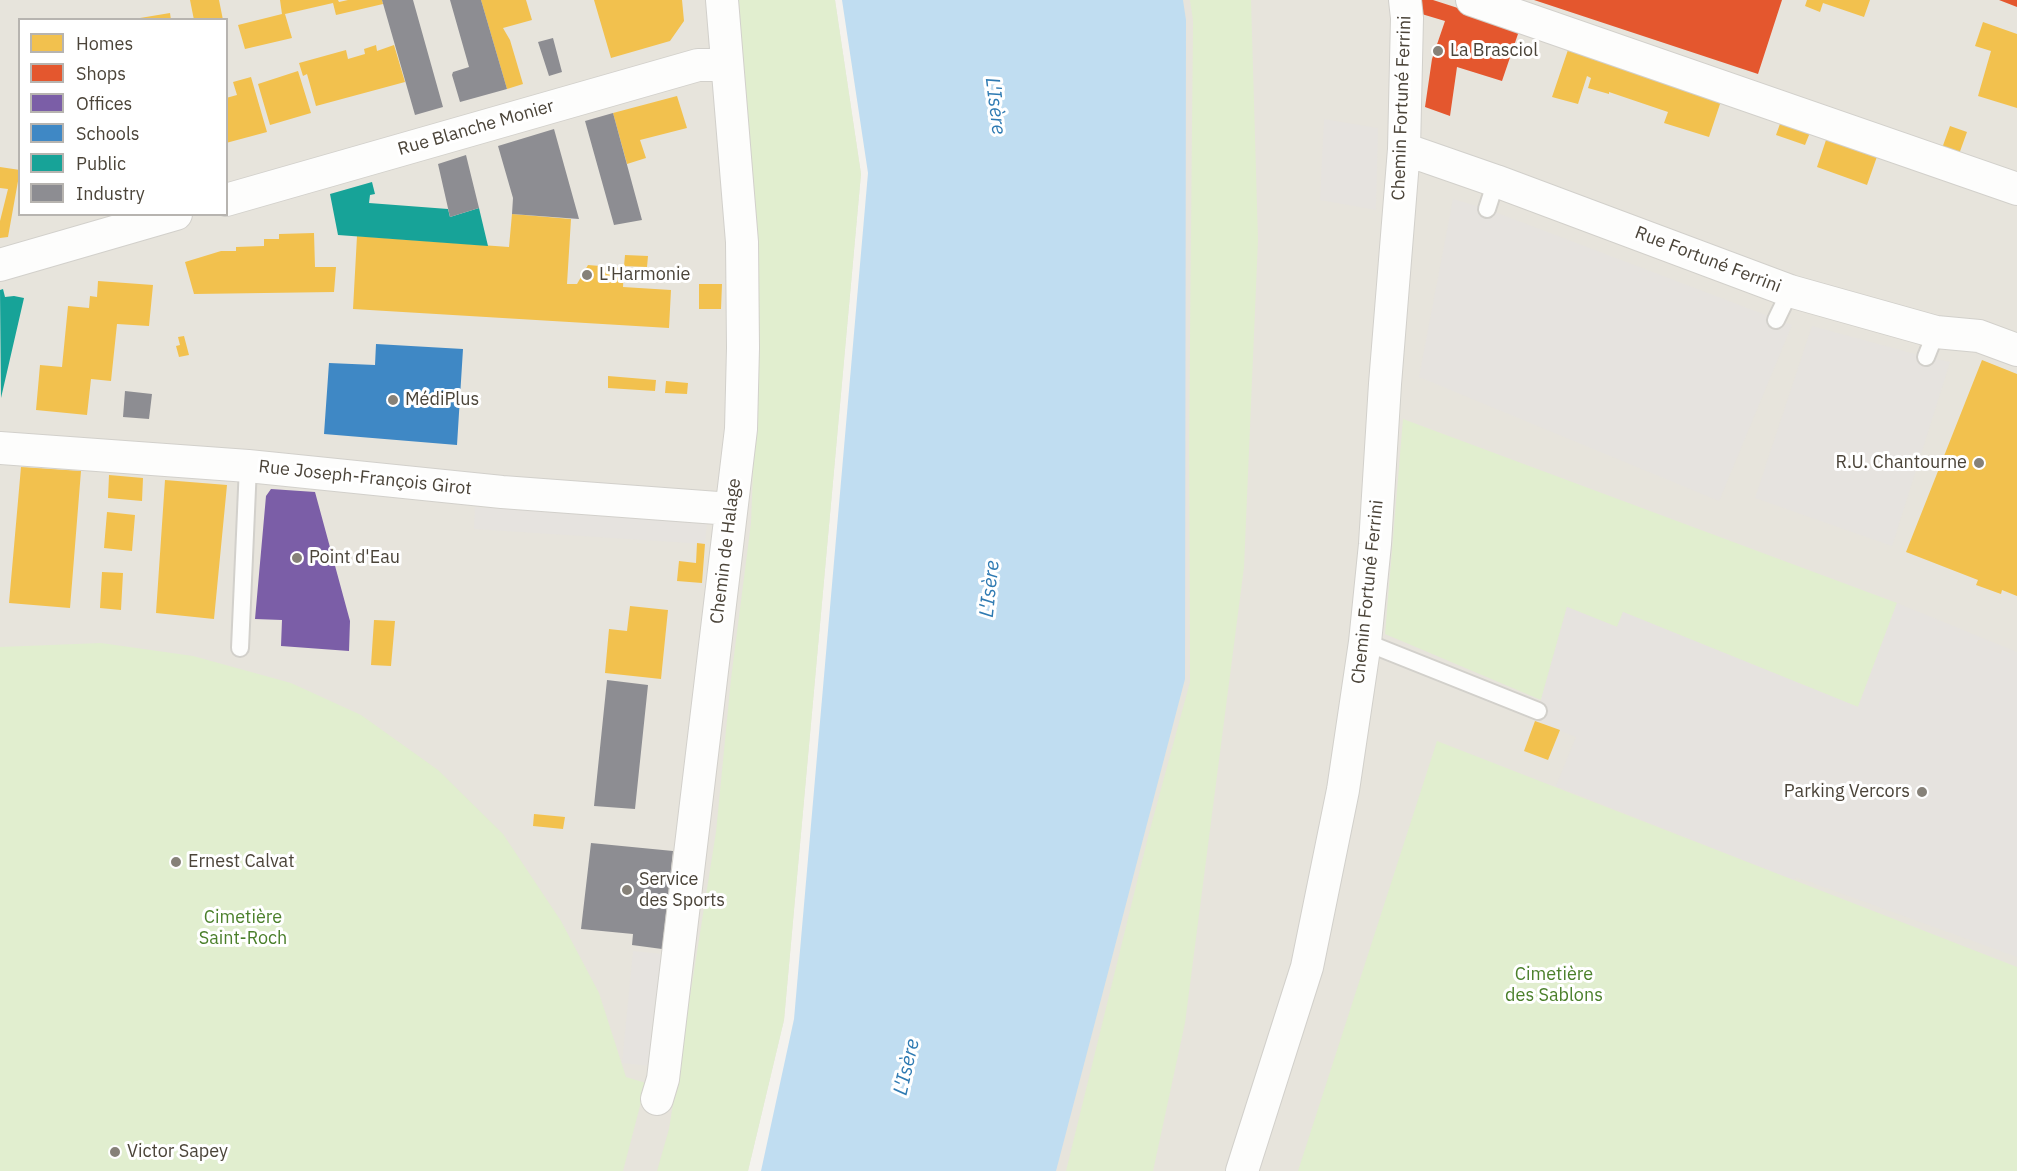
<!DOCTYPE html>
<meta charset="utf-8">
<style>
body{margin:0}
#map{position:relative;width:2017px;height:1171px;overflow:hidden;background:#f4f2ee;font-family:"IBM Plex Sans",sans-serif}
canvas{display:block}
.legend{position:absolute;left:18px;top:18px;width:210px;height:198px;box-sizing:border-box;background:#fff;border:2px solid #b7b4b0;margin:0;padding:8px 10px;list-style:none;font-size:18px;color:#4b4439}
.legend li{display:flex;align-items:center;gap:12px;height:30px}
.legend b{width:30px;border:2px solid #b7b4b0}
</style>
<div id="map">
<canvas width="2017" height="1171"></canvas>
<ul class="legend">
<li><b style="height:16px;background:#f2c14e"></b>Homes</li>
<li><b style="height:16px;background:#e4572e"></b>Shops</li>
<li><b style="height:16px;background:#7b5ea7"></b>Offices</li>
<li><b style="height:16px;background:#3f88c5"></b>Schools</li>
<li><b style="height:16px;background:#17a398"></b>Public</li>
<li><b style="height:16px;background:#8d8d92"></b>Industry</li>
</ul>
</div>
<script>
const ctx = document.querySelector('canvas').getContext('2d');
ctx.lineJoin = 'round';
function fill(path, color) { ctx.fillStyle = color; ctx.fill(path, 'evenodd'); }
const toPath = rows => new Path2D(rows.map(r => 'M' + r).join(''));
function stroke(path, color, width, dash) { ctx.strokeStyle = color; ctx.lineWidth = width; ctx.lineCap = dash ? 'butt' : 'round'; ctx.setLineDash(dash || []); ctx.stroke(path); }
function label(font, color, halo, rows, align = 'center') {
  ctx.font = font + ' "IBM Plex Sans",sans-serif'; ctx.lineWidth = 6; ctx.setLineDash([]); ctx.textBaseline = 'middle'; ctx.strokeStyle = halo; ctx.fillStyle = color; for (const [text, x, y, turn = 0] of rows) {
    ctx.save(); ctx.translate(x, y); ctx.rotate((+turn || 0) * Math.PI / 180); ctx.textAlign = isNaN(turn) ? turn : align; if (halo) ctx.strokeText(text, 0, 0); ctx.fillText(text, 0, 0); ctx.restore();
  }
}
const residential = toPath([
 [0,0,835,0,861,174,784,1020,748,1171,0,1171],
 [20,20,226,20,226,214,20,214],
 [1036,0,2017,0,2017,1171,914,1171]
]);
const green = toPath([
 [739,0,835,0,861,174,784,1020,748,1171,657,1171,669,1129,716,832,731,679,751,523,759,319],
 [1190,0,1251,0,1258,240,1244,567,1185,1023,1153,1171,1066,1171,1148,837,1190,682,1189,447,1193,21],
 [1403,419,1897,603,1858,707,1623,612,1617,627,1567,607,1541,700,1385,634],
 [101,643,193,656,291,683,361,715,438,770,503,834,561,921,599,993,626,1077,646,1083,623,1171,0,1171,0,647],
 [1437,741,2017,967,2017,1171,1298,1171]
]);
const parking = toPath([
 [1324,119,1378,128,1376,210,1320,200],
 [1453,199,1487,209,1792,325,1719,501,1419,377],
 [1812,326,1926,357,1950,362,1892,546,1755,498],
 [475,507,707,522,705,544,474,529],
 [1897,603,2017,652,2017,957,1796,877,1794,880,1556,786,1576,737,1535,721,1567,607,1617,627,1623,612,1858,707],
 [633,951,662,954,651,1066,622,1063]
]);
const water = toPath([
 [842,0,1183,0,1186,20,1185,679,1056,1171,761,1171,794,1019,868,173]
]);
const homes = toPath([
 [190,0,219,0,223,20,194,20],
 [280,0,338,0,339,2,348,0,382,0,383,4,336,15,333,3,285,14,292,38,245,49,238,25,282,14],
 [481,0,526,0,532,20,503,28,510,40,523,84,507,89],
 [594,0,682,0,684,21,670,41,611,58],
 [1807,0,1870,0,1864,17,1823,3,1820,12,1805,6],
 [170,13,171,20,140,20,140,18],
 [1983,22,2017,34,2017,108,1978,96,1991,51,1975,46],
 [1570,44,1721,101,1709,137,1664,123,1668,112,1609,92,1609,94,1588,88,1591,78,1587,76,1578,104,1552,97],
 [376,45,377,51,394,45,405,82,316,106,307,74,303,76,299,63,346,50,348,59,365,54,364,49],
 [298,71,311,113,270,125,258,84],
 [251,77,267,132,226,143,226,98,237,95,233,82],
 [677,96,687,128,640,140,646,158,627,164,613,113],
 [1781,121,1813,125,1805,145,1776,135],
 [1950,126,1967,132,1958,157,1941,151],
 [1829,131,1880,148,1867,185,1817,167],
 [0,167,20,170,8,237,0,238,0,221,8,189,0,188],
 [512,214,571,219,567,284,577,284,588,265,624,268,623,287,671,290,669,328,353,309,357,236,509,247],
 [314,233,315,267,336,267,334,292,194,294,185,262,221,251,236,251,236,247,264,246,264,239,279,239,279,234],
 [625,255,648,256,647,267,624,266],
 [98,281,153,285,149,326,117,324,111,381,91,379,87,415,36,410,40,365,62,367,68,306,89,308,90,296,97,297],
 [699,284,722,284,721,309,699,309],
 [184,336,189,355,179,357,176,346,180,345,178,337],
 [1982,360,2017,374,2017,596,2002,590,2001,594,1976,585,1978,580,1906,552],
 [608,376,656,380,655,391,608,388],
 [666,381,688,383,687,394,665,393],
 [21,467,81,471,70,608,9,603],
 [109,475,143,478,142,501,108,498],
 [165,480,227,485,214,619,156,613],
 [107,512,135,515,132,551,104,548],
 [697,543,705,544,702,583,677,581,679,561,696,563],
 [102,572,123,573,121,610,100,608],
 [630,606,668,610,661,679,605,673,609,629,627,631],
 [374,620,395,621,391,666,371,665],
 [1535,721,1560,730,1548,760,1524,751],
 [534,814,565,817,563,829,533,826]
]);
const shops = toPath([
 [1414,0,1433,0,1520,28,1502,81,1457,67,1450,116,1425,107,1432,59,1445,21,1415,12],
 [1534,0,1782,0,1758,74],
 [1999,0,2017,0,2017,7]
]);
const offices = toPath([
 [271,489,315,492,350,621,349,651,281,646,282,620,255,619,266,496]
]);
const schools = toPath([
 [376,344,463,349,457,445,324,434,329,363,375,365]
]);
const public = toPath([
 [372,182,375,194,370,195,369,203,448,209,450,217,479,208,488,246,338,235,330,194],
 [3,289,5,297,14,296,24,298,1,398,0,290]
]);
const industry = toPath([
 [382,0,413,0,443,107,415,115],
 [450,0,481,0,507,89,460,102,452,75,453,72,469,67],
 [553,38,562,72,549,76,538,42],
 [613,113,642,220,614,225,585,121],
 [554,129,579,219,512,214,513,198,498,146],
 [466,155,479,208,450,217,438,164],
 [125,391,152,394,149,419,123,417],
 [607,680,648,685,635,809,594,806],
 [591,843,673,851,662,949,632,945,633,934,581,929]
]);
const service = toPath([
 [1487,209,1496,181],
 [1776,320,1790,291],
 [1926,357,1936,332],
 [1365,642,1538,711],
 [240,648,248,466]
]);
const minor = toPath([
 [1472,0,2017,189],
 [1404,149,1496,181,1790,291,1936,332,1979,336,2017,350],
 [226,200,698,65,727,65],
 [0,265,176,214],
 [0,448,248,466,502,492,731,509],
 [657,1099,663,1079,741,429,743,348,742,242,722,0],
 [1242,1171,1307,967,1343,790,1365,642,1375,544,1385,384,1404,149,1407,18,1405,0]
]);
const markers = [
 [1438,51,6,"#868178"],
 [587,275,6,"#868178"],
 [393,400,6,"#868178"],
 [1979,463,6,"#868178"],
 [297,558,6,"#868178"],
 [1922,792,6,"#868178"],
 [176,862,6,"#868178"],
 [627,890,6,"#868178"],
 [115,1152,6,"#868178"]
];
const poiNames = [
 ["La Brasciol",1450,51],
 ["L'Harmonie",599,275],
 ["MédiPlus",405,400],
 ["R.U. Chantourne",1967,463,"right"],
 ["Point d'Eau",309,558],
 ["Parking Vercors",1910,792,"right"],
 ["Ernest Calvat",188,862],
 ["Service",639,880],
 ["des Sports",639,901],
 ["Victor Sapey",127,1152]
];
const streetNames = [
 ["Chemin Fortuné Ferrini",1402,108,-88],
 ["Rue Blanche Monier",476,128,-16],
 ["Rue Fortuné Ferrini",1708,260,21],
 ["Rue Joseph-François Girot",365,478,6],
 ["Chemin de Halage",726,551,-83],
 ["Chemin Fortuné Ferrini",1368,592,-84]
];
const parkNames = [
 ["Cimetière",243,918],
 ["Saint-Roch",243,939],
 ["Cimetière",1554,975],
 ["des Sablons",1554,996]
];
const waterNames = [
 ["L'Isère",995,106,83],
 ["L'Isère",990,589,-84],
 ["L'Isère",907,1067,-77]
];
fill(residential, '#e7e4dc');
fill(green, '#e1eecf');
fill(parking, '#e6e3df');
fill(water, '#c0ddf1');
fill(homes, '#f2c14e');
fill(shops, '#e4572e');
fill(offices, '#7b5ea7');
fill(schools, '#3f88c5');
fill(public, '#17a398');
fill(industry, '#8d8d92');
stroke(service, '#d2d0cb', 20);
stroke(minor, '#d2d0cb', 34);
stroke(service, '#fdfdfc', 16);
stroke(minor, '#fdfdfc', 32);
for (const [x, y, r, color] of markers) { const dot = new Path2D(); dot.arc(x, y, r, 0, 2 * Math.PI); ctx.fillStyle = color; ctx.fill(dot); stroke(dot, '#fff', 2); }
label('18px', '#4b4439', '#fff', poiNames, 'left');
label('18px', '#4b4439', '#fff', streetNames);
label('18px', '#4a7f2a', '#fff', parkNames);
label('italic 20px', '#2e7ab2', '#fff', waterNames);
</script>
